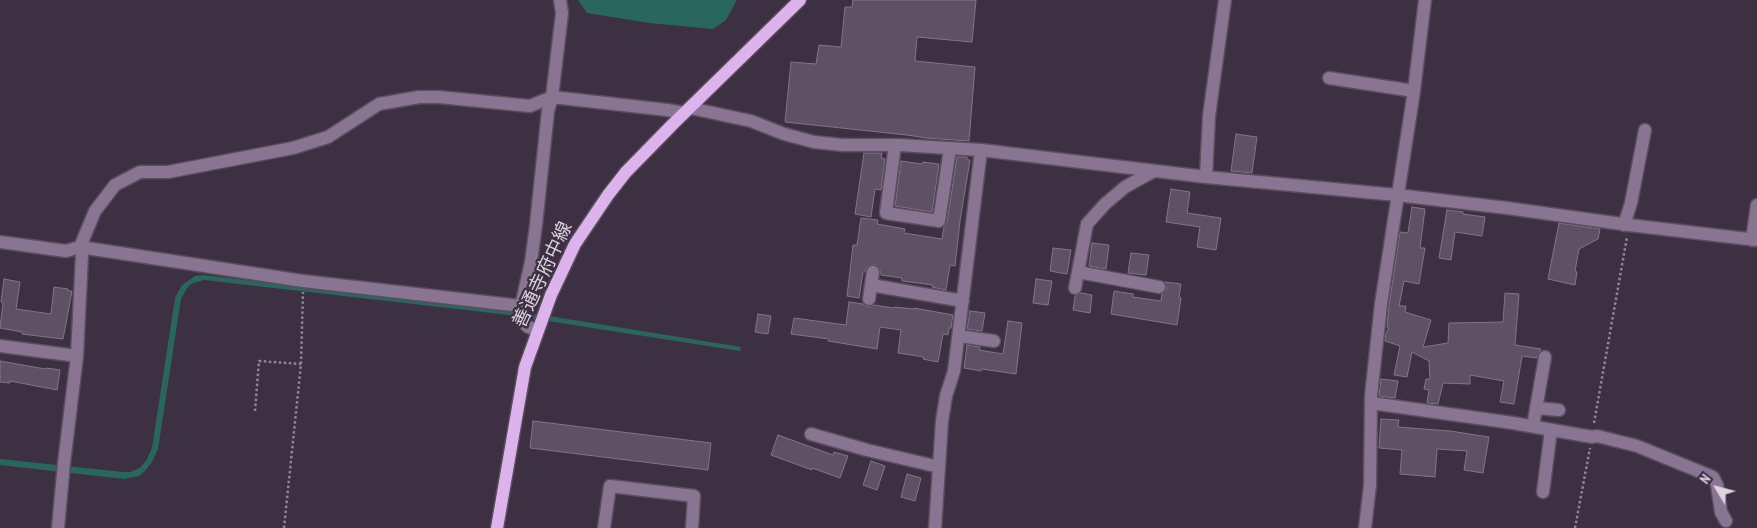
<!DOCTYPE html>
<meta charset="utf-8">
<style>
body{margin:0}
#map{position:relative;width:1757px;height:528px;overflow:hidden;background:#3d3042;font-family:"PT Sans Narrow",sans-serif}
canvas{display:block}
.north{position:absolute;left:1692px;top:463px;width:50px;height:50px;-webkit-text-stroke:4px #3d3042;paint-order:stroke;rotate:307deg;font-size:14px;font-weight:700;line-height:20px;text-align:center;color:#dbd3de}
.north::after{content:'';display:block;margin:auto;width:18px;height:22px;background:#dbd3de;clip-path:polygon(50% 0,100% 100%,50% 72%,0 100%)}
</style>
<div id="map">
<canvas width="1757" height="528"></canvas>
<div class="north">N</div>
</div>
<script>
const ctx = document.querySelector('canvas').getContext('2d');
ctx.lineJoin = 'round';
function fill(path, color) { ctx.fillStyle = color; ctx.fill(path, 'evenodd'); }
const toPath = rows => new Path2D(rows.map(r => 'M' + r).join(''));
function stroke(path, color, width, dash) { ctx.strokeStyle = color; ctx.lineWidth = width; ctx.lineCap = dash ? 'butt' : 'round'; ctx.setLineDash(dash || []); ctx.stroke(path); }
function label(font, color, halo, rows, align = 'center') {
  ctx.font = font + ' "PT Sans Narrow","Noto Sans JP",sans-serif'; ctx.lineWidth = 4.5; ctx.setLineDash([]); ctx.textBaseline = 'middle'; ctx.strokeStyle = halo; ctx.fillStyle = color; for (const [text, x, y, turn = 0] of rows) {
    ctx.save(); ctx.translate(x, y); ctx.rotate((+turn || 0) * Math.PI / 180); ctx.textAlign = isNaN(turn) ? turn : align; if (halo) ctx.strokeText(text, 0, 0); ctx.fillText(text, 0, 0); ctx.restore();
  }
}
const water = toPath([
 [578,0,737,0,726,20,713,29,649,23,587,13],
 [203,275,555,317,741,347,740,351,509,315,204,280,191,284,187,288,181,299,158,449,152,462,144,472,139,476,124,479,0,465,0,459,123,472,130,472,140,468,147,459,152,448,175,298,182,285,195,276]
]);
const building = toPath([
 [853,0,976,0,972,42,917,37,915,61,975,67,969,141,926,138,907,135,785,122,791,62,816,64,819,45,841,47,845,7,852,7,853,0],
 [1236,134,1257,137,1252,173,1231,171,1236,134],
 [864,153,882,153,881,158,885,159,881,190,875,189,871,217,855,214,864,153],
 [957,157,967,157,967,160,970,160,960,221,955,266,950,265,946,290,932,287,933,285,902,281,902,278,881,275,880,269,874,264,867,267,865,272,863,272,859,298,847,296,853,245,857,245,861,218,878,220,877,224,905,229,904,233,942,239,944,227,947,222,957,157],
 [901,161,922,164,923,162,939,164,932,212,895,206,901,161],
 [1171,189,1190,192,1187,213,1221,218,1216,250,1197,247,1200,227,1166,222,1171,189],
 [1412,207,1425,209,1420,248,1425,248,1419,284,1404,281,1399,306,1406,306,1405,312,1431,320,1423,347,1448,343,1449,323,1503,322,1505,293,1519,294,1515,345,1541,349,1537,358,1522,356,1514,404,1500,402,1504,381,1470,375,1470,384,1443,383,1438,404,1427,403,1429,390,1424,389,1426,379,1430,379,1429,361,1412,352,1407,377,1394,375,1400,346,1385,341,1386,333,1389,328,1387,327,1389,305,1400,232,1408,233,1412,207],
 [1447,210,1463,212,1463,214,1485,217,1482,236,1455,232,1451,260,1439,258,1447,210],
 [1559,223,1600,229,1598,239,1579,249,1575,271,1577,272,1575,285,1548,279,1559,223],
 [1092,243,1109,245,1106,269,1089,266,1092,243],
 [1053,248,1071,250,1067,274,1050,271,1053,248],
 [1131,253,1149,255,1146,275,1128,273,1131,253],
 [4,279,20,282,16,309,51,314,54,287,68,289,68,291,72,291,63,339,22,334,22,332,0,328,3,303,1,302,4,279],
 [1036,279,1052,281,1048,305,1033,303,1036,279],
 [1165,282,1181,284,1179,297,1181,298,1177,325,1111,314,1114,291,1133,294,1133,297,1161,301,1162,294,1167,289,1165,282],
 [1081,293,1092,295,1090,313,1073,310,1075,296,1081,293],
 [849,302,863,304,868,307,874,305,893,308,894,307,914,309,914,308,953,315,951,328,949,328,948,335,943,334,938,362,923,359,924,357,898,353,901,330,880,327,877,349,828,341,829,339,791,334,794,318,846,325,849,302],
 [970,311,985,313,982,331,967,329,970,311],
 [758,314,771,316,768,334,755,332,758,314],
 [1008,321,1022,323,1016,374,982,369,981,371,964,368,967,345,980,347,979,350,1003,354,1008,321],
 [0,361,45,369,46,368,60,370,57,390,10,381,10,383,0,382,0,361],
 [1381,379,1398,381,1395,398,1379,396,1381,379],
 [1381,419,1399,420,1398,427,1450,431,1489,437,1483,473,1464,470,1467,451,1437,449,1435,477,1400,474,1402,450,1379,448,1381,419],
 [533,421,711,443,708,470,530,448,533,421],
 [778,435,833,455,834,452,848,456,840,478,812,468,812,470,771,455,778,435],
 [871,461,885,466,877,490,863,485,871,461],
 [907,474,921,478,915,501,901,497,907,474]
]);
const path = toPath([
 [255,411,259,361,301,364],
 [1594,423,1627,237],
 [284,528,301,364,303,292],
 [1575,528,1590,448]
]);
const minor = toPath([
 [1329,78,1414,91],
 [690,108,751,121,784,134,814,142,842,145,899,145,981,150,1206,177,1397,195,1507,208,1629,225,1757,240],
 [895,145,886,213,939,221,950,149],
 [1206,177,1209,116,1225,0],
 [1624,225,1631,203,1645,130],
 [1752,240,1757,205],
 [0,242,66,251,80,247,303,281,521,306,523,322,528,327,537,330],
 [1078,272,1159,287],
 [871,285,963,301],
 [1075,288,1087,224,1105,204,1125,187,1154,171],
 [869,299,873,272],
 [521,306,531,262,536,225,548,111,552,97,562,13,560,0],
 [959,336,994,341],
 [0,346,77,356],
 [1371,403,1513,423,1592,437,1597,436,1637,446,1713,477,1717,485,1721,512,1726,521],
 [1536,408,1559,410],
 [1533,426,1545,357],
 [811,434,867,450,939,467],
 [1543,492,1551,430],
 [58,528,64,463,77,356,82,255,80,247,95,211,115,185,140,172,168,172,293,148,328,137,379,104,419,97,439,97,530,106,552,97,667,110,684,113],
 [604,528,610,486,694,496,692,528],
 [935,528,942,421,946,396,954,371,981,150],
 [1365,528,1370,485,1371,396,1381,304,1414,91,1425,0]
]);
const major = toPath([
 [497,528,525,367,551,295,575,244,608,195,626,172,673,124,800,0]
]);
const streetNames = [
 ["善通寺府中線",543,275,-65]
];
fill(water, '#29675d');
fill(building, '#5f5165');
stroke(building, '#837489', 1);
stroke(minor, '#594d5e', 15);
stroke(major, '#594d5e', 15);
stroke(path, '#908694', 2.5, [2.5, 2.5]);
stroke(minor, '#897592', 12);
stroke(major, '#ddb3ee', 12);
label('19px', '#dbd3de', '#3d3042', streetNames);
</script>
